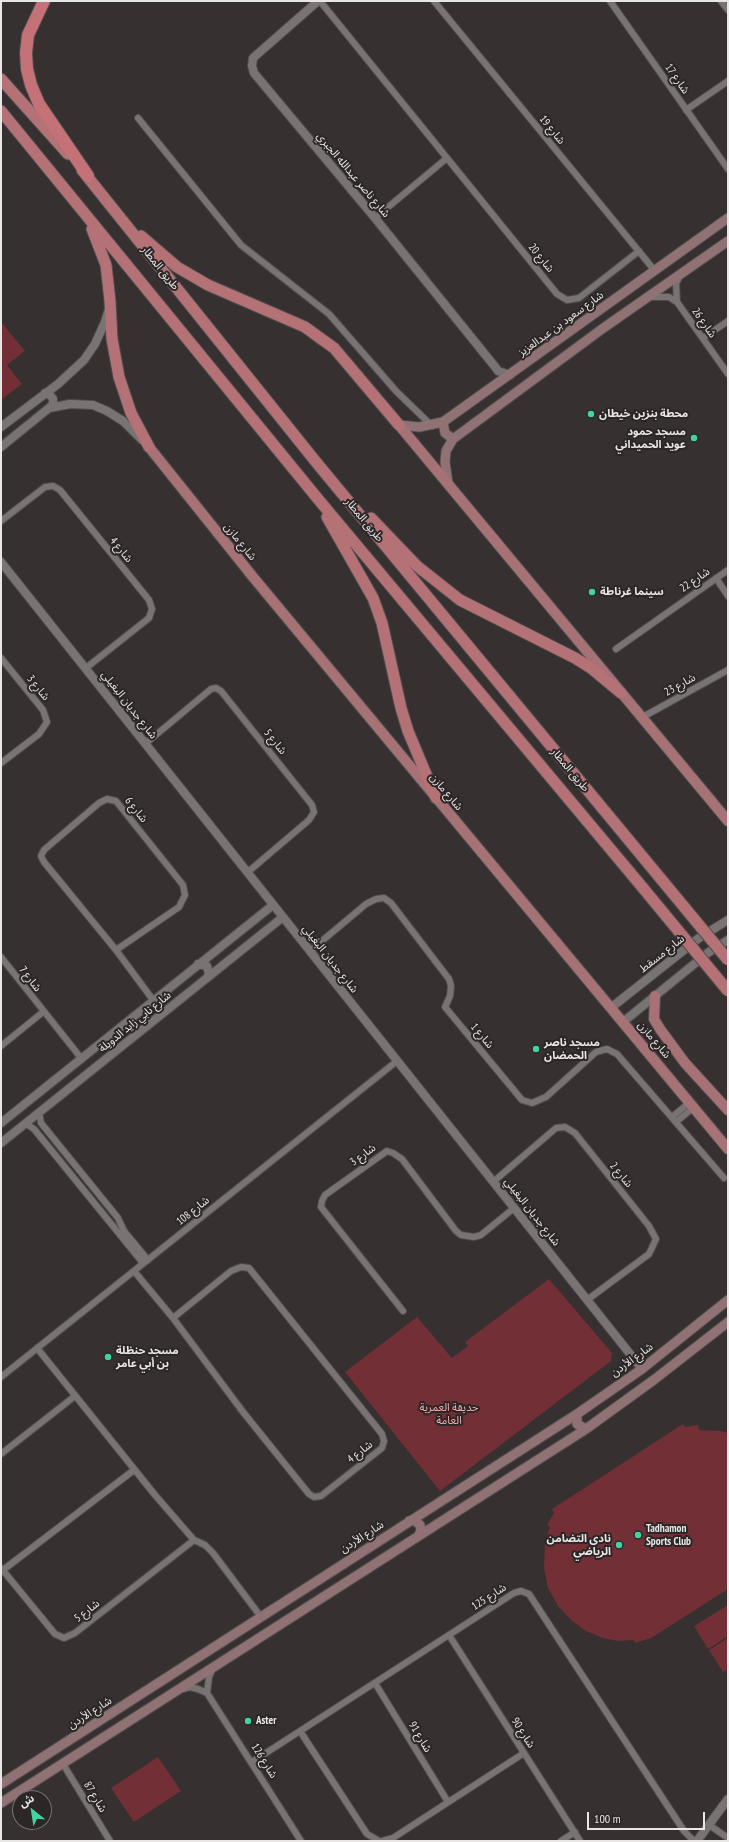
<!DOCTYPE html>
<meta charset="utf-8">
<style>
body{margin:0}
#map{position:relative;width:729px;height:1842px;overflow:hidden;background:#363030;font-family:"PT Sans Narrow","Noto Sans Arabic",sans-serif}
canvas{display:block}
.frame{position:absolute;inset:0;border:2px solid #e9e6e6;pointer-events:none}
.north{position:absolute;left:12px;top:1790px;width:40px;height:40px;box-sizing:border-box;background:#2c2627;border:1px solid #787373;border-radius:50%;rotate:330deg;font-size:11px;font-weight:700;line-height:16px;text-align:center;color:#e9e6e6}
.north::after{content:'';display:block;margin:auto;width:14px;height:18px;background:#40d4a2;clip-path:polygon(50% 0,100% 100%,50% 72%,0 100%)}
.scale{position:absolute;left:587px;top:1812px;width:118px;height:18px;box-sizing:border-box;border:2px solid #e9e6e6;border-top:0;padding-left:5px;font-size:12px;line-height:14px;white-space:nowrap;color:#e9e6e6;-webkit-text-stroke:3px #2c2627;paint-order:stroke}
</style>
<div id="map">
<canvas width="729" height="1842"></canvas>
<div class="frame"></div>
<div class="north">ش</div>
<div class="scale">100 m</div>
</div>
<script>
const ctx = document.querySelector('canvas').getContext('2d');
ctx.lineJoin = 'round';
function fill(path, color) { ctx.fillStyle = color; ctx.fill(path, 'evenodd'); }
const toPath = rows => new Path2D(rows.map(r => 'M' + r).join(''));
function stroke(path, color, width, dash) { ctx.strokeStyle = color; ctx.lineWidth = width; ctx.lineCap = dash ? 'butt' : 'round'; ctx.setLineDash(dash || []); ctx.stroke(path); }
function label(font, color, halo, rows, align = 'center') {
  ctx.font = font + ' "PT Sans Narrow","Noto Sans Arabic",sans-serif'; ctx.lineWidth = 4; ctx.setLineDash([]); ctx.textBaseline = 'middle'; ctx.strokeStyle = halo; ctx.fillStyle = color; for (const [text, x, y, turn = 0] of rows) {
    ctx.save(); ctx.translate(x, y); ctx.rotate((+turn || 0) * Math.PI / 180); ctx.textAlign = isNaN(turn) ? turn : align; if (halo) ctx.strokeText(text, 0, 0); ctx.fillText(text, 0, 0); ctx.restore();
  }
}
const green = toPath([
 [1,322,25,351,7,365,22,384,1,400],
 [549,1279,612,1353,611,1361,440,1491,345,1372,417,1317,452,1358,468,1346,465,1342],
 [683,1424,685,1427,698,1425,699,1430,721,1431,728,1433,728,1589,651,1638,635,1643,634,1640,618,1641,603,1638,586,1631,572,1621,558,1606,548,1588,544,1568,545,1543,550,1527,547,1525,554,1513,552,1509],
 [728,1605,728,1636,708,1649,694,1626],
 [728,1638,728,1669,723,1672,709,1650],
 [158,1757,181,1791,134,1822,111,1788]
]);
const minor = toPath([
 [320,1,557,294,567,300,579,298,639,251],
 [434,1,655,271],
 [610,1,728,169],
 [721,1,728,10],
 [686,110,728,81],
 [138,118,241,245,329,314,396,391,432,426],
 [375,218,447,158],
 [651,297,669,297,677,302,728,374],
 [677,302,676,284,680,275],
 [703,338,728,321],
 [1,521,45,487,53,486,60,490,149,600,152,609,149,618,86,668],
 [716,578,728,596],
 [616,649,728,570],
 [1,658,43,710,47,722,39,734,1,763],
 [641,718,728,670],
 [145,744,211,689,216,688,221,691,312,805,314,812,309,820,248,872],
 [116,950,179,907,185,895,183,885,116,801,107,799,99,803,44,850,41,856,44,862,116,950,153,1000],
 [310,951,366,904,376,899,384,898,391,903,449,979,451,986,450,996,445,1007,522,1100,532,1103,546,1097,596,1052,607,1049,617,1054,724,1178],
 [1,957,81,1058],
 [1,1046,43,1012],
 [39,1112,41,1123,118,1218,124,1231,148,1260],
 [672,1117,690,1102],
 [676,1122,694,1107],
 [25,1123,34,1129,143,1263],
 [493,1182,556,1128,565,1127,575,1133,649,1226,656,1239,649,1254,587,1300],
 [134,1271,173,1318,243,1412,309,1494,314,1497,321,1496,382,1448,384,1441,382,1434,249,1268,241,1267,231,1271,173,1318],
 [403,1311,321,1207,322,1201,325,1195,387,1151,393,1153,402,1159,456,1231,461,1235,474,1237,481,1235,514,1208],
 [37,1348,155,1495,194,1540,205,1545,213,1553,261,1617],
 [1,1377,397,1061],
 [1,1454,75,1396],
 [1,1568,55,1634,64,1638,75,1633,194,1540],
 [3,1570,134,1470],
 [449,1635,580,1841],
 [375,1683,448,1802],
 [183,1689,190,1687,198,1689,207,1693,301,1841],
 [207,1693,209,1677,213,1668],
 [300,1731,367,1834,379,1841],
 [252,1762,514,1593,521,1591,529,1594,684,1831,694,1841],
 [63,1764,110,1841],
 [709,1825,728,1838],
 [382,1841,393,1838,524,1753],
 [561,1841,575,1832]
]);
const tertiary = toPath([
 [318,1,253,58,252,66,254,73,375,218,496,368,498,371,510,375],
 [45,393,50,395,53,399,53,404,49,408],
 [1,427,58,384,84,360,95,344,105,322,108,312],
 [1,447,49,408,70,404,93,405,107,411,123,421,142,440],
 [1,562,642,1369],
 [198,964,207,966,209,974,207,978],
 [612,1007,699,938,728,920],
 [623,1022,709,952,728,940],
 [1,1123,273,905],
 [1,1143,283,917],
 [697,1841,728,1799]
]);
const secondary = toPath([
 [443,422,445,433,453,439],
 [399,425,419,427,443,422,728,218],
 [448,483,445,462,446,451,453,439,602,329,728,241],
 [577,1414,577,1424,586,1429],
 [409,1521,414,1520,420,1525,421,1530,419,1535],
 [1,1784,577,1414,642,1369,728,1300],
 [1,1803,586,1429,655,1379,728,1322]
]);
const primary = toPath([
 [399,425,728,821],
 [149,447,253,577,728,1149],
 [655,996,654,1019,660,1029,685,1063,728,1110]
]);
const trunk = toPath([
 [1,79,68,154],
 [1,111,318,499,643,888],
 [82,170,316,462,661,879],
 [92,229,106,265,110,301,112,339,119,377,131,413,149,447],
 [141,236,177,267,208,285,305,327,320,338,334,348,399,425],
 [327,517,373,598,382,623,401,708,408,731,436,798],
 [371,518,417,566,460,600,575,658,591,668,621,693]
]);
const motorway = toPath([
 [44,1,28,35,26,53,27,69,31,85,39,104,88,176]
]);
const trunkBridge = toPath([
 [661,879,728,960],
 [643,888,728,991]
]);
const markers = [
 [591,414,4,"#40d4a2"],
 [694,438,4,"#40d4a2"],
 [592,592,4,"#40d4a2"],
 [536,1049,4,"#40d4a2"],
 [108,1357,4,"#40d4a2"],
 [638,1535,4,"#40d4a2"],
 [619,1545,4,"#40d4a2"],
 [248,1721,4,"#40d4a2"]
];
const streetNames = [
 ["شارع 17",677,79,55],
 ["شارع 19",552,130,51],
 ["شارع ناصر عبدالله الجبري",353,175,50],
 ["شارع 20",541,258,51],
 ["طريق المطار",160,268,51],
 ["شارع 26",704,323,55],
 ["شارع سعود بن عبدالعزيز",561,324,-36],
 ["طريق المطار",364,520,50],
 ["شارع مازن",240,542,51],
 ["شارع 4",121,550,51],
 ["شارع 22",695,580,-35],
 ["شارع 23",680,685,-29],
 ["شارع 3",38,688,51],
 ["شارع جديان البغيلي",129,705,52],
 ["شارع 5",275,742,51],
 ["طريق المطار",570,770,50],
 ["شارع مازن",446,792,50],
 ["شارع 6",136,810,51],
 ["شارع مسقط",662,954,-38],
 ["شارع جديان البغيلي",330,959,52],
 ["شارع 7",30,979,52],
 ["شارع نابي زايد الدويلة",135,1022,-39],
 ["شارع 1",482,1036,50],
 ["شارع مازن",654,1040,50],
 ["شارع 3",363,1155,-36],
 ["شارع 2",621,1175,51],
 ["شارع 108",193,1211,-39],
 ["شارع جديان البغيلي",532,1212,52],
 ["شارع الأردن",632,1360,-36],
 ["شارع 4",360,1452,-38],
 ["شارع الأردن",362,1537,-33],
 ["شارع 125",489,1597,-33],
 ["شارع 5",87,1611,-38],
 ["شارع الأردن",90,1713,-33],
 ["شارع 90",523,1733,57],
 ["شارع 91",420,1737,59],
 ["شارع 126",264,1761,58],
 ["شارع 87",95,1797,59]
];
const poiNames = [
 ["محطة بنزين خيطان",599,414],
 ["مسجد حمود",686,432,"right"],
 ["عويد الحميداني",686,445,"right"],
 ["سينما غرناطة",600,592],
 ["مسجد ناصر",544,1043],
 ["الحمضان",544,1056],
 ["مسجد حنظلة",116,1351],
 ["بن أبي عامر",116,1364],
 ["Tadhamon",646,1529],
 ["Sports Club",646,1542],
 ["نادي التضامن",611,1539,"right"],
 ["الرياضي",611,1552,"right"],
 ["Aster",256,1721]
];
const parkNames = [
 ["حديقة العمرية",449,1408],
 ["العامة",449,1421]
];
fill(green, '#722f36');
stroke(minor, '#524e4e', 8);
stroke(tertiary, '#524e4e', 10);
stroke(secondary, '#524e4e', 11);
stroke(primary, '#524e4e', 12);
stroke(trunk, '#524e4e', 13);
stroke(motorway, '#524e4e', 14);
stroke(minor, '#797373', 6);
stroke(tertiary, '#797373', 8);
stroke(secondary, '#907274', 9);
stroke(primary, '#a67275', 10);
stroke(trunk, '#b57276', 11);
stroke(motorway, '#c47177', 12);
stroke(trunkBridge, '#524e4e', 13, []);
stroke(trunkBridge, '#b57276', 11);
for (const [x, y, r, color] of markers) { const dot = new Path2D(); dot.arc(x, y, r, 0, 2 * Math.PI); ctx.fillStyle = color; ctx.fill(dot); stroke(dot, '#2c2627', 1.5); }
label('11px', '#e9e6e6', '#2c2627', streetNames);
label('bold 11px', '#e9e6e6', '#2c2627', poiNames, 'left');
label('11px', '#f4afb3', '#2c2627', parkNames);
</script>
